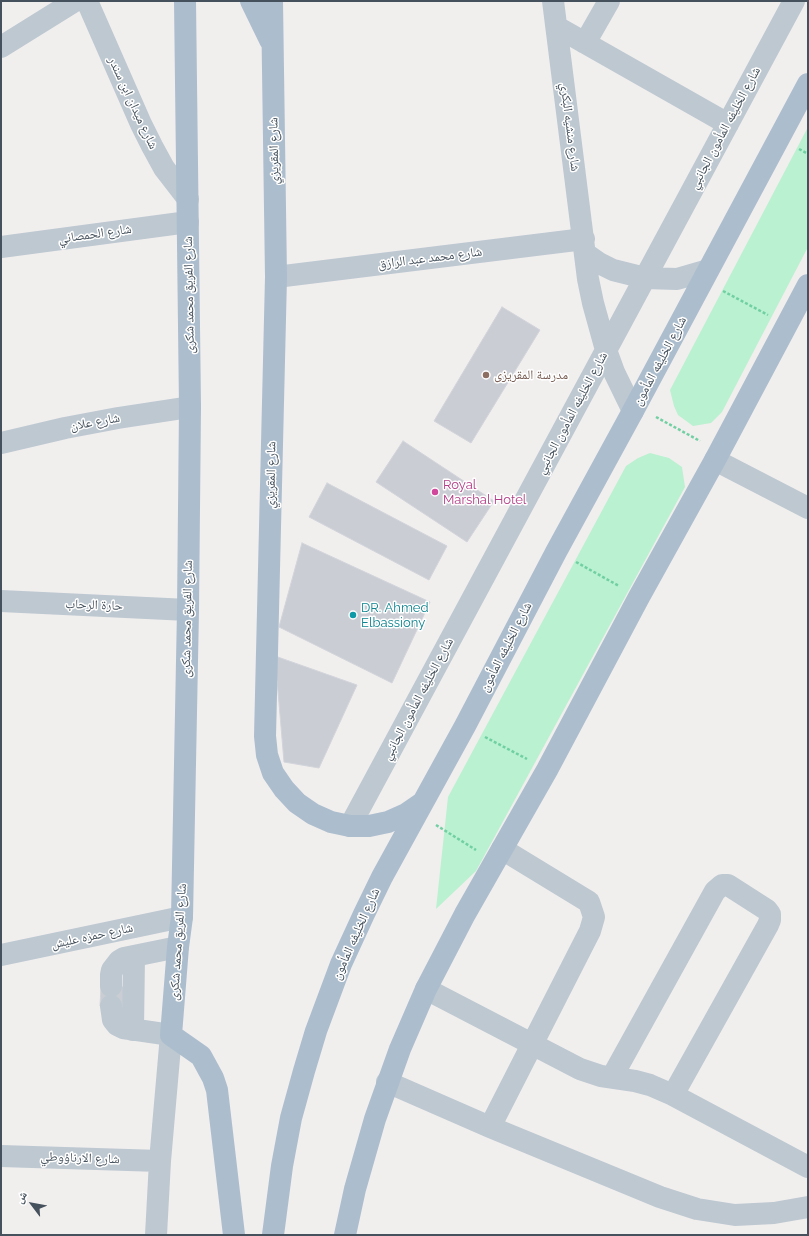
<!DOCTYPE html>
<meta charset="utf-8">
<style>
body{margin:0}
#map{position:relative;width:809px;height:1236px;overflow:hidden;background:#f1eeee;font-family:Raleway,"Noto Naskh Arabic",sans-serif}
canvas{display:block}
.frame{position:absolute;inset:0;border:2px solid #45515c;pointer-events:none}
.north{position:absolute;left:12px;top:1184px;width:40px;height:40px;-webkit-text-stroke:3px #fff;paint-order:stroke;rotate:302deg;font-size:11px;font-weight:700;line-height:16px;text-align:center;color:#45515c}
.north::after{content:'';display:block;margin:auto;width:14px;height:18px;background:#45515c;clip-path:polygon(50% 0,100% 100%,50% 72%,0 100%)}
</style>
<div id="map">
<canvas width="809" height="1236"></canvas>
<div class="frame"></div>
<div class="north">ش</div>
</div>
<script>
const ctx = document.querySelector('canvas').getContext('2d');
ctx.lineJoin = 'round';
function fill(path, color) { ctx.fillStyle = color; ctx.fill(path, 'evenodd'); }
const toPath = rows => new Path2D(rows.map(r => 'M' + r).join(''));
function stroke(path, color, width, dash) { ctx.strokeStyle = color; ctx.lineWidth = width; ctx.lineCap = dash ? 'butt' : 'round'; ctx.setLineDash(dash || []); ctx.stroke(path); }
function label(font, color, halo, rows, align = 'center') {
  ctx.font = font + ' Raleway,"Noto Naskh Arabic",sans-serif'; ctx.lineWidth = 3; ctx.setLineDash([]); ctx.textBaseline = 'middle'; ctx.strokeStyle = halo; ctx.fillStyle = color; for (const [text, x, y, turn = 0] of rows) {
    ctx.save(); ctx.translate(x, y); ctx.rotate((+turn || 0) * Math.PI / 180); ctx.textAlign = isNaN(turn) ? turn : align; if (halo) ctx.strokeText(text, 0, 0); ctx.fillText(text, 0, 0); ctx.restore();
  }
}
const green = toPath([
 [808,127,808,247,722,412,711,423,693,426,678,415,674,406,670,390],
 [650,453,669,458,682,467,685,487,476,871,436,909,448,797,626,466,638,458]
]);
const building = toPath([
 [502,307,540,330,471,443,434,421,502,307],
 [403,441,494,501,467,542,376,482,403,441],
 [327,483,447,546,429,580,309,517,327,483],
 [302,543,430,602,392,683,279,627,302,543],
 [275,656,357,685,319,768,284,762,275,656],
 [101,986,124,987,123,1006,100,1006,101,986]
]);
const path = toPath([
 [799,149,808,154],
 [723,291,768,315],
 [656,417,700,441],
 [576,562,619,586],
 [485,737,527,759],
 [436,825,476,850]
]);
const minor = toPath([
 [87,1,141,124,152,146,164,168,188,199],
 [553,1,588,279,593,303,606,350,614,372,633,411],
 [557,27,728,124],
 [585,43,609,1],
 [1,47,75,1],
 [1,247,188,222],
 [586,254,599,263,613,270,645,278,677,279,708,270],
 [276,277,584,239],
 [1,443,65,428,118,418,190,407],
 [715,460,808,508],
 [1,601,188,610],
 [350,826,794,1],
 [1,955,182,917],
 [111,986,111,975,112,970,119,961,124,958,178,947],
 [426,989,580,1069,601,1076,635,1081,650,1085,673,1095,808,1167],
 [111,1006,113,1020,117,1025,123,1028,171,1035,160,1161,156,1235],
 [133,1030,134,956],
 [612,1077,715,891,722,885,728,885,767,910,770,914,770,920,768,925,673,1095],
 [387,1082,490,1127,660,1197,697,1209,735,1215,774,1213,808,1207],
 [490,1127,590,931,594,917,589,902,502,849],
 [1,1156,160,1161]
]);
const major = toPath([
 [185,1,190,407,188,610,182,917,178,947,171,1035,201,1056,213,1078,217,1090,234,1235],
 [251,1,270,40],
 [272,1,276,277,265,736,267,755,273,773,284,789,297,803,313,814,331,822,350,826,369,826,388,822,406,814,422,803],
 [273,1235,282,1166,291,1118,304,1071,316,1031,341,964,364,914,382,877,465,726,556,552,633,411,808,84],
 [345,1235,355,1189,375,1119,400,1049,426,989,465,914,547,770,639,597,715,460,808,285]
]);
const markers = [
 [486,375,4,"#8d6e63"],
 [435,492,4,"#d1479c"],
 [353,615,4,"#0f9aa8"]
];
const streetNames = [
 ["شارع ميدان ابن سندر",133,103,65],
 ["شارع منشيه البكري",570,127,83],
 ["شارع الخليفه المأمون الجانبي",725,128,-62],
 ["شارع المقريزي",274,151,-91],
 ["شارع الحمصاني",95,234,-8],
 ["شارع محمد عبد الرازق",430,258,-7],
 ["شارع الفريق محمد شكرى",189,295,-91],
 ["شارع الخليفه المأمون",660,361,-62],
 ["شارع الخليفه المأمون الجانبي",572,413,-62],
 ["شارع علان",95,422,-10],
 ["شارع المقريزي",271,475,-89],
 ["حارة الرحاب",94,605,2],
 ["شارع الفريق محمد شكرى",187,619,-89],
 ["شارع الخليفه المأمون",506,647,-63],
 ["شارع الخليفه المأمون الجانبي",418,699,-62],
 ["شارع الخليفه المأمون",356,934,-66],
 ["شارع حمزه عليش",92,936,-12],
 ["شارع الفريق محمد شكرى",178,942,-86],
 ["شارع الارناؤوطي",80,1158,2]
];
const educationNames = [
 ["مدرسة المقريزى",494,375]
];
const hotelNames = [
 ["Royal",443,485],
 ["Marshal Hotel",443,500]
];
const cultureNames = [
 ["DR. Ahmed",361,608],
 ["Elbassiony",361,623]
];
fill(green, '#baf1d0');
fill(building, '#cacdd3');
stroke(building, '#d1d4da', 1);
stroke(path, '#70d0a2', 2.5, [3, 2]);
stroke(minor, '#bdc8d1', 22);
stroke(major, '#acbdce', 22);
for (const [x, y, r, color] of markers) { const dot = new Path2D(); dot.arc(x, y, r, 0, 2 * Math.PI); ctx.fillStyle = color; ctx.fill(dot); stroke(dot, '#fff', 1.5); }
label('13px', '#45515c', '#fff', streetNames);
label('13px', '#785e54', '#fff', educationNames, 'left');
label('13px', '#b23c85', '#fff', hotelNames, 'left');
label('13px', '#0d838f', '#fff', cultureNames, 'left');
</script>
